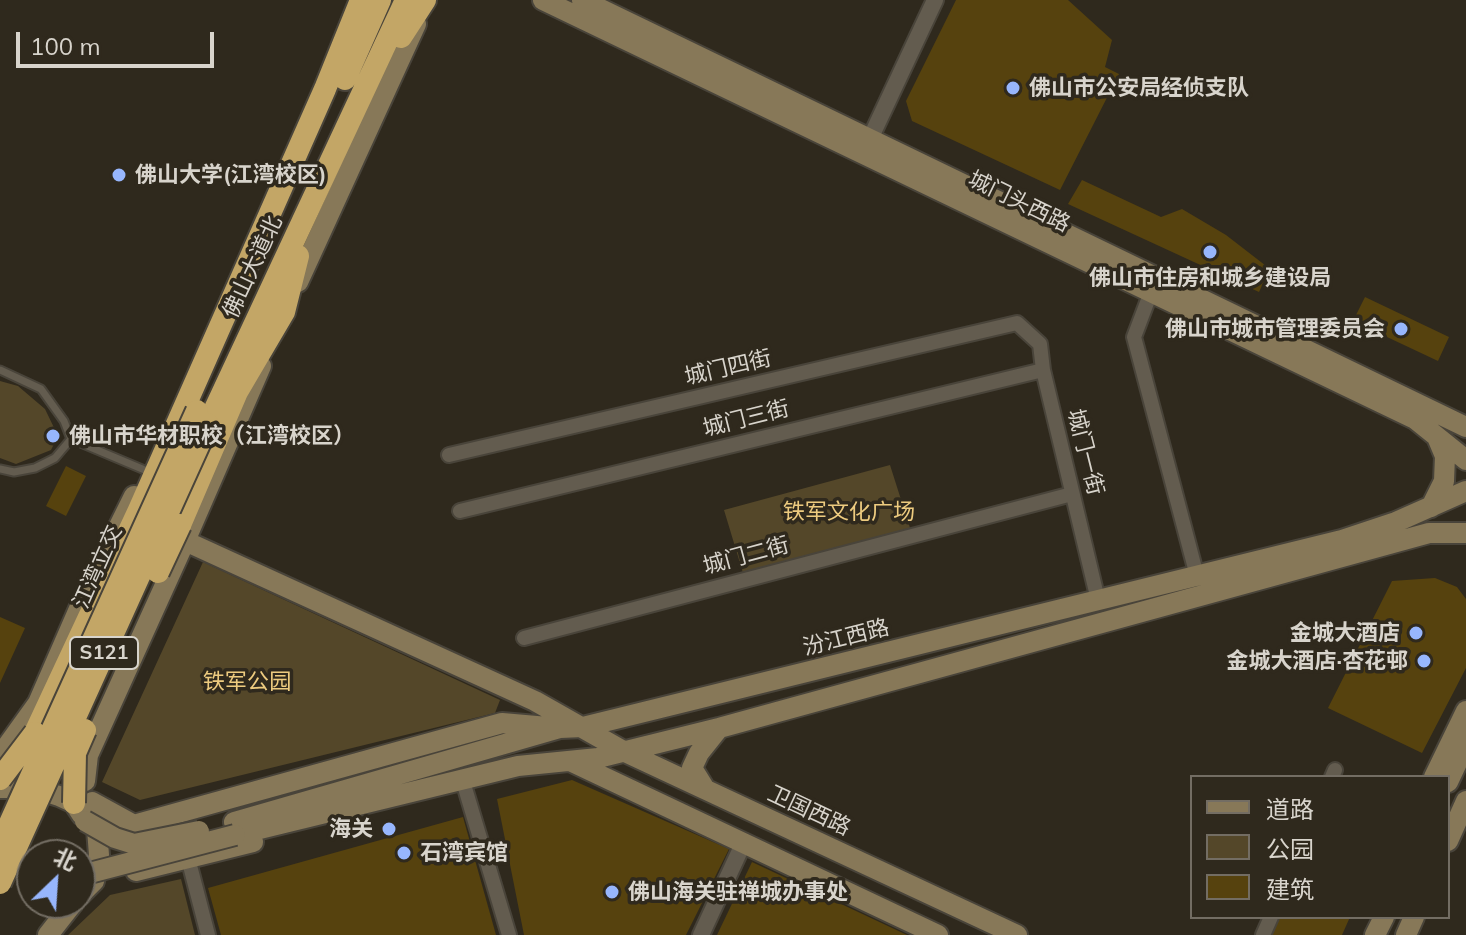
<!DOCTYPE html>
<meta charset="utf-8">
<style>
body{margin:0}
#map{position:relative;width:1466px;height:935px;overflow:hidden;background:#2f291d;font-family:Mulish,"Noto Sans SC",sans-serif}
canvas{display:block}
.legend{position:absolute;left:1190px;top:775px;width:260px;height:144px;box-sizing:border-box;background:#2f291d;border:2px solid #736d63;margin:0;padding:10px 14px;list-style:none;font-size:24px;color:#d8d4cc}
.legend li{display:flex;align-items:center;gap:16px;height:40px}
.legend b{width:40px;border:2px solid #736d63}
.north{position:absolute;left:16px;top:839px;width:80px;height:80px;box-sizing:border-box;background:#2f291d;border:2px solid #736d63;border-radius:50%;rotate:25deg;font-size:22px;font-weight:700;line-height:32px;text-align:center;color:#d8d4cc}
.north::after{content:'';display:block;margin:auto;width:28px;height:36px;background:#97b6fd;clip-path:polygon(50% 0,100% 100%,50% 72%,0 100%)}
.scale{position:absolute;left:16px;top:32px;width:198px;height:36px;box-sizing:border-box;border:4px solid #d8d4cc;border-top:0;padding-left:10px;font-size:24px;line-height:28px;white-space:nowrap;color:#d8d4cc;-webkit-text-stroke:6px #2f291d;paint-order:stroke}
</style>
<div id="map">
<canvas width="1466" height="935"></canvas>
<ul class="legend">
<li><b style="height:10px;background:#877858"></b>道路</li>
<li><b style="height:22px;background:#544729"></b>公园</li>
<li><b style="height:22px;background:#56420e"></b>建筑</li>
</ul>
<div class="north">北</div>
<div class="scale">100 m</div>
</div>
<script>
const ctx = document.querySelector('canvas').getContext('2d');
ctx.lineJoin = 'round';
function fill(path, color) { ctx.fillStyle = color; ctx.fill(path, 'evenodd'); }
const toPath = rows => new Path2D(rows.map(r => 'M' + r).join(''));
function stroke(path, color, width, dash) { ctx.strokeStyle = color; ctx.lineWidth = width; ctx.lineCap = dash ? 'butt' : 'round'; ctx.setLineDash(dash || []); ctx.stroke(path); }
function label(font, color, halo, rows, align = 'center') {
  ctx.font = font + ' Mulish,"Noto Sans SC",sans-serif'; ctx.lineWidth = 7; ctx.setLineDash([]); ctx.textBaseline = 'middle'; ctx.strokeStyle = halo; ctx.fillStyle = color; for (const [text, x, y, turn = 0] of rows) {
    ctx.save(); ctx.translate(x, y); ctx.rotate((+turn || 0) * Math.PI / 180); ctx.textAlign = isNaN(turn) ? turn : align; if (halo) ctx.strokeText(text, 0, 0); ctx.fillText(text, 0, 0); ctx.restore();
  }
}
const green = toPath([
 [0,381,18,386,45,409,58,436,51,450,16,464,0,458],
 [890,465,911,531,743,573,724,510],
 [203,562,500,700,495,713,140,800,102,782],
 [181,879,195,935,68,935,110,895]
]);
const building = toPath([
 [956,0,1068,0,1112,40,1105,67,1119,74,1060,190,912,121,906,101],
 [1082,180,1161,217,1182,209,1226,235,1270,269,1259,292,1068,204],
 [1365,297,1449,337,1438,361,1353,321],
 [66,466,86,476,66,516,46,506],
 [1435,578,1457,587,1466,599,1466,668,1422,753,1328,708,1392,581],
 [0,617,25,628,0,683],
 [572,780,729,849,686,935,524,935,497,799],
 [463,817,496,935,221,935,208,888],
 [752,862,907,935,717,935],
 [1274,917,1350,917,1342,935,1266,935]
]);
const service = toPath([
 [0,370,41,389,64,421,71,439,147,471],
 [0,469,14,472,35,468,55,458,71,439]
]);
const minor = toPath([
 [1151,292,1134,337,1197,576],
 [449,455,1017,323,1040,344,1043,370,1098,600],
 [460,511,1043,370],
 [524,638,1072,494],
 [1332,777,1335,770],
 [465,788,509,935],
 [188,858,208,935],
 [1263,935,1271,917]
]);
const tertiary = toPath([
 [870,139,935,0],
 [701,935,743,844]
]);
const secondary = toPath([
 [543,0,1415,419,1466,460],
 [582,0,1466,427],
 [298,282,416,24],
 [1431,507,1444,481,1445,456,1437,437],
 [185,541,535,701,625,752,1017,935],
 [0,756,38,703,85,595,134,496],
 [570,761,938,935],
 [1434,777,1466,711],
 [85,781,88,755,185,541,261,366],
 [1448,782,1466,744],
 [0,788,34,788,59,796,74,803,82,815],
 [705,789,692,768,699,753,719,728],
 [92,802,134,825,502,723,548,727],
 [234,822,560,728,583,727,1342,540,1396,522,1466,491],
 [235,835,518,766,598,758,719,728,1429,533,1466,533],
 [1448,841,1466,801],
 [136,871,253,842],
 [80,895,94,881,99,855,96,816],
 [48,935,73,903],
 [1375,935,1384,917],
 [1406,935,1414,917]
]);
const trunk = toPath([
 [401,37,425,0],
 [345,79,380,0],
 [208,424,406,0],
 [180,525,237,392,284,312,298,256],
 [35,733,139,510,325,89,361,0]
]);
const secondaryBridge = toPath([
 [85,821,115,838,134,844,199,831],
 [82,875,235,835]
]);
const trunkBridge = toPath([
 [158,572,180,525],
 [0,779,35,733],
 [74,803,75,753,85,730],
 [0,845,197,411],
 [0,883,208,424]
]);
const markers = [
 [1013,88,8,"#97b6fd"],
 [119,175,8,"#97b6fd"],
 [1210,252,8,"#97b6fd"],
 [1401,329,8,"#97b6fd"],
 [53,436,8,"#97b6fd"],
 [1416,633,8,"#97b6fd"],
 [1424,661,8,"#97b6fd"],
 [389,829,8,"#97b6fd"],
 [404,853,8,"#97b6fd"],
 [612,892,8,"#97b6fd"]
];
const shields = [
 [104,653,68]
];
const shieldNames = [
 ["S121",104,653]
];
const poiNames = [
 ["佛山市公安局经侦支队",1029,88],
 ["佛山大学(江湾校区)",135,175],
 ["佛山市住房和城乡建设局",1210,278,"center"],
 ["佛山市城市管理委员会",1385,329,"right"],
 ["佛山市华材职校（江湾校区）",69,436],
 ["金城大酒店",1400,633,"right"],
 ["金城大酒店·杏花邨",1408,661,"right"],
 ["海关",373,829,"right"],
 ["石湾宾馆",420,853],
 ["佛山海关驻禅城办事处",628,892]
];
const streetNames = [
 ["城门头西路",1019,202,26],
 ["佛山大道北",253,267,-65],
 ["城门四街",728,368,-13],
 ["城门三街",746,419,-14],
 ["城门一街",1085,452,76],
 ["城门二街",746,556,-15],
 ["江湾立交",98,567,-66],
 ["汾江西路",846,638,-14],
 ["卫国西路",809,811,25]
];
const parkNames = [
 ["铁军文化广场",849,512],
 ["铁军公园",247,682]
];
fill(green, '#544729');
fill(building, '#56420e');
stroke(service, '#49443a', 11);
stroke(minor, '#49443a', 18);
stroke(tertiary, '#49443a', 20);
stroke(secondary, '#49443a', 24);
stroke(trunk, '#49443a', 26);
stroke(service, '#635c4f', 7);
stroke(minor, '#635c4f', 14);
stroke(tertiary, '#635c4f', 16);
stroke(secondary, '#877858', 20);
stroke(trunk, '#c3a666', 22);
stroke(secondaryBridge, '#49443a', 24, []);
stroke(trunkBridge, '#49443a', 26, []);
stroke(secondaryBridge, '#877858', 20);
stroke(trunkBridge, '#c3a666', 22);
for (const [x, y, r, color] of markers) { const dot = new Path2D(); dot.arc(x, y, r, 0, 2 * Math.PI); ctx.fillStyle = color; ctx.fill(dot); stroke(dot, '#2f291d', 3); }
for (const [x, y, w] of shields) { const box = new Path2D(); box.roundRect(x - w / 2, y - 16, w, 32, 6); ctx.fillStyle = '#2f291d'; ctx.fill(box); stroke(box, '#d8d4cc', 2); }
label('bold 20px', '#d8d4cc', null, shieldNames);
label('bold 22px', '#d8d4cc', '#2f291d', poiNames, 'left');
label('22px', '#d8d4cc', '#2f291d', streetNames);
label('22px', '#edcb7f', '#2f291d', parkNames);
</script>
